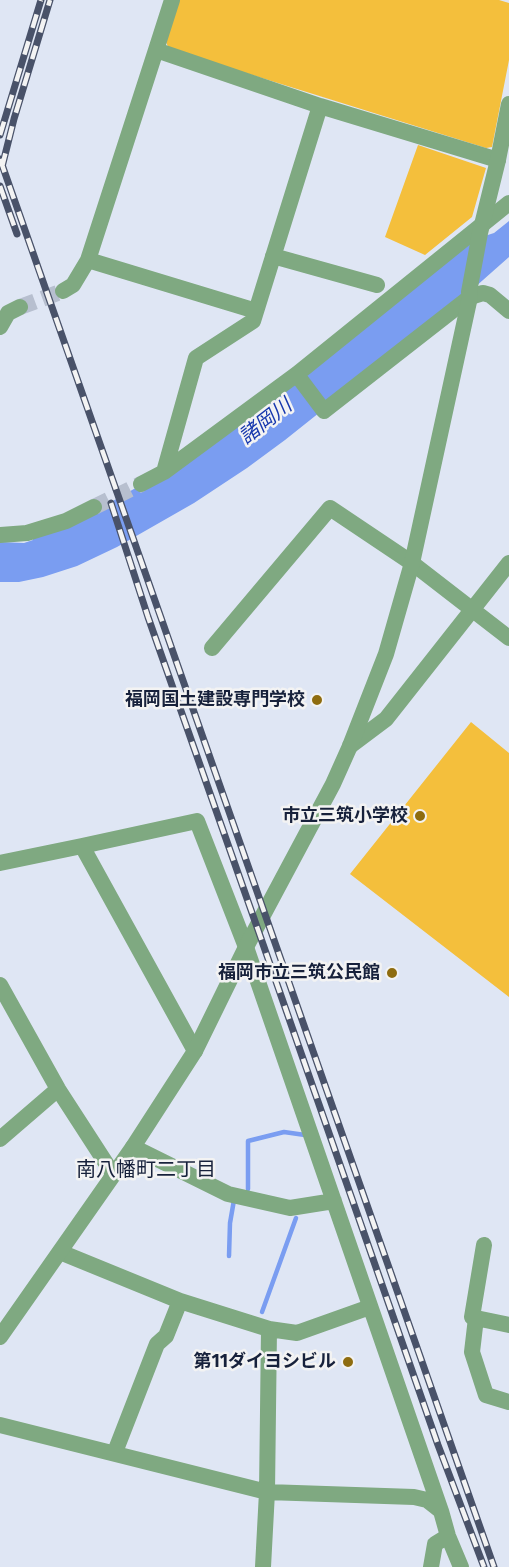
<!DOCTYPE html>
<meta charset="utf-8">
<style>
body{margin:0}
canvas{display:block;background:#dfe6f4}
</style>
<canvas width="509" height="1567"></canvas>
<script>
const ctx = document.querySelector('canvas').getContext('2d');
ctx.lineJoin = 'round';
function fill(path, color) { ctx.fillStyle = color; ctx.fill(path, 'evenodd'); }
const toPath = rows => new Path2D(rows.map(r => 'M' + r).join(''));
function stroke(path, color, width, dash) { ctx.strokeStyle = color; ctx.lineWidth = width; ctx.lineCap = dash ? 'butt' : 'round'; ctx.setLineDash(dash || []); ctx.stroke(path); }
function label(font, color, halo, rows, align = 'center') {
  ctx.font = font + ' "Fira Sans","Noto Sans JP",sans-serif'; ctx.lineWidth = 5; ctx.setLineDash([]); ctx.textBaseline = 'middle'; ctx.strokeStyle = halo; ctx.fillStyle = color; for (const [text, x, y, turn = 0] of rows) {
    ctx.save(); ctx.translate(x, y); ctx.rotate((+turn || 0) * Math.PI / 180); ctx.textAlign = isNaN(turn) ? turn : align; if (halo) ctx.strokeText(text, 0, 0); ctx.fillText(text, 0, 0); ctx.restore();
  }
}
const green = toPath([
 [178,0,499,0,509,3,509,60,492,147,486,148,169,49,166,42],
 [418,145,486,168,472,217,425,255,385,237],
 [471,722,509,753,509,997,350,874]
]);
const water = toPath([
 [509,221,509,257,457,303,285,440,247,468,194,503,117,547,77,566,43,577,19,582,0,582,0,542,24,543,33,540,33,536,62,530,190,457,466,242,494,233]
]);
const stream = toPath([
 [248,1189,248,1141,284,1132,305,1135],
 [229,1256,230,1223,234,1200],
 [262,1312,296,1218]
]);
const minorTunnel = toPath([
 [20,307,63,291],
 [94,507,141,484]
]);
const minor = toPath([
 [172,0,156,50,320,106,498,160],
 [273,256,377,285],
 [88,260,256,311],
 [63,291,73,285,88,260,156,50],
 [0,327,8,313,20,307],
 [297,375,324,411,470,297,483,293,490,295,509,311],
 [164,472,196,358,253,321,320,106],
 [141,484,164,472,297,374,509,203],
 [0,535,27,533,66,521,94,507],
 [212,648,330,508,412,563,509,638],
 [350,746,386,719,509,563],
 [0,863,82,846],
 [0,985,58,1089,113,1174],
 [195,1051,82,846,197,821,246,947,441,1511],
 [0,1139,58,1089],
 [133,1147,228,1194,290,1208,334,1201],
 [484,1245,472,1317,476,1318,472,1352,486,1395,509,1402],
 [60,1252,180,1301,269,1329,297,1333,370,1307],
 [476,1318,509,1325],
 [0,1425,267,1492,414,1497,427,1500,441,1511,448,1536,461,1567],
 [115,1452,157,1344,166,1336,180,1301],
 [263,1567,267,1492,269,1329],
 [431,1567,435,1544,448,1536]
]);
const tertiary = toPath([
 [0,1337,133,1147,195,1051,246,947,333,784,350,746,386,654,412,563,470,297,469,292,480,233,498,160,509,104]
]);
const rail = toPath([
 [0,135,41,0],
 [0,159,494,1567],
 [2,167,14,119,50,0],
 [0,186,17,234],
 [111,503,148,617,257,927,438,1445,484,1567]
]);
const markers = [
 [317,700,6,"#8e6c0f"],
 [420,816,6,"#8e6c0f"],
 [392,973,6,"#8e6c0f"],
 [348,1362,6,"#8e6c0f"]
];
const poiNames = [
 ["福岡国土建設専門学校",305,700],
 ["市立三筑小学校",408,816],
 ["福岡市立三筑公民館",380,973],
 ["第11ダイヨシビル",336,1362]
];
const waterNames = [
 ["諸岡川",266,422,-38]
];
const neighbourhoodNames = [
 ["南八幡町二丁目",146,1170]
];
fill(green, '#f4bf3c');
fill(water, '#7a9df1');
stroke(stream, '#7a9df1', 4.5);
stroke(minorTunnel, '#b7bfcf', 16, [16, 8]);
stroke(minor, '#7fa981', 16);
stroke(tertiary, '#7fa981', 16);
stroke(rail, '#495269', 7);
stroke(rail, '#f3f3f3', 4.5, [14]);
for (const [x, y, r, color] of markers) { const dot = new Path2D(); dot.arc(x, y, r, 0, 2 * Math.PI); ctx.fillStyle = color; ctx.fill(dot); stroke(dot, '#f3f3f3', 2); }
label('bold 18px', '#17213b', '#f3f3f3', poiNames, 'right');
label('italic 20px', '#1738ae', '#f3f3f3', waterNames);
label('20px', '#17213b', '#f3f3f3', neighbourhoodNames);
</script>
